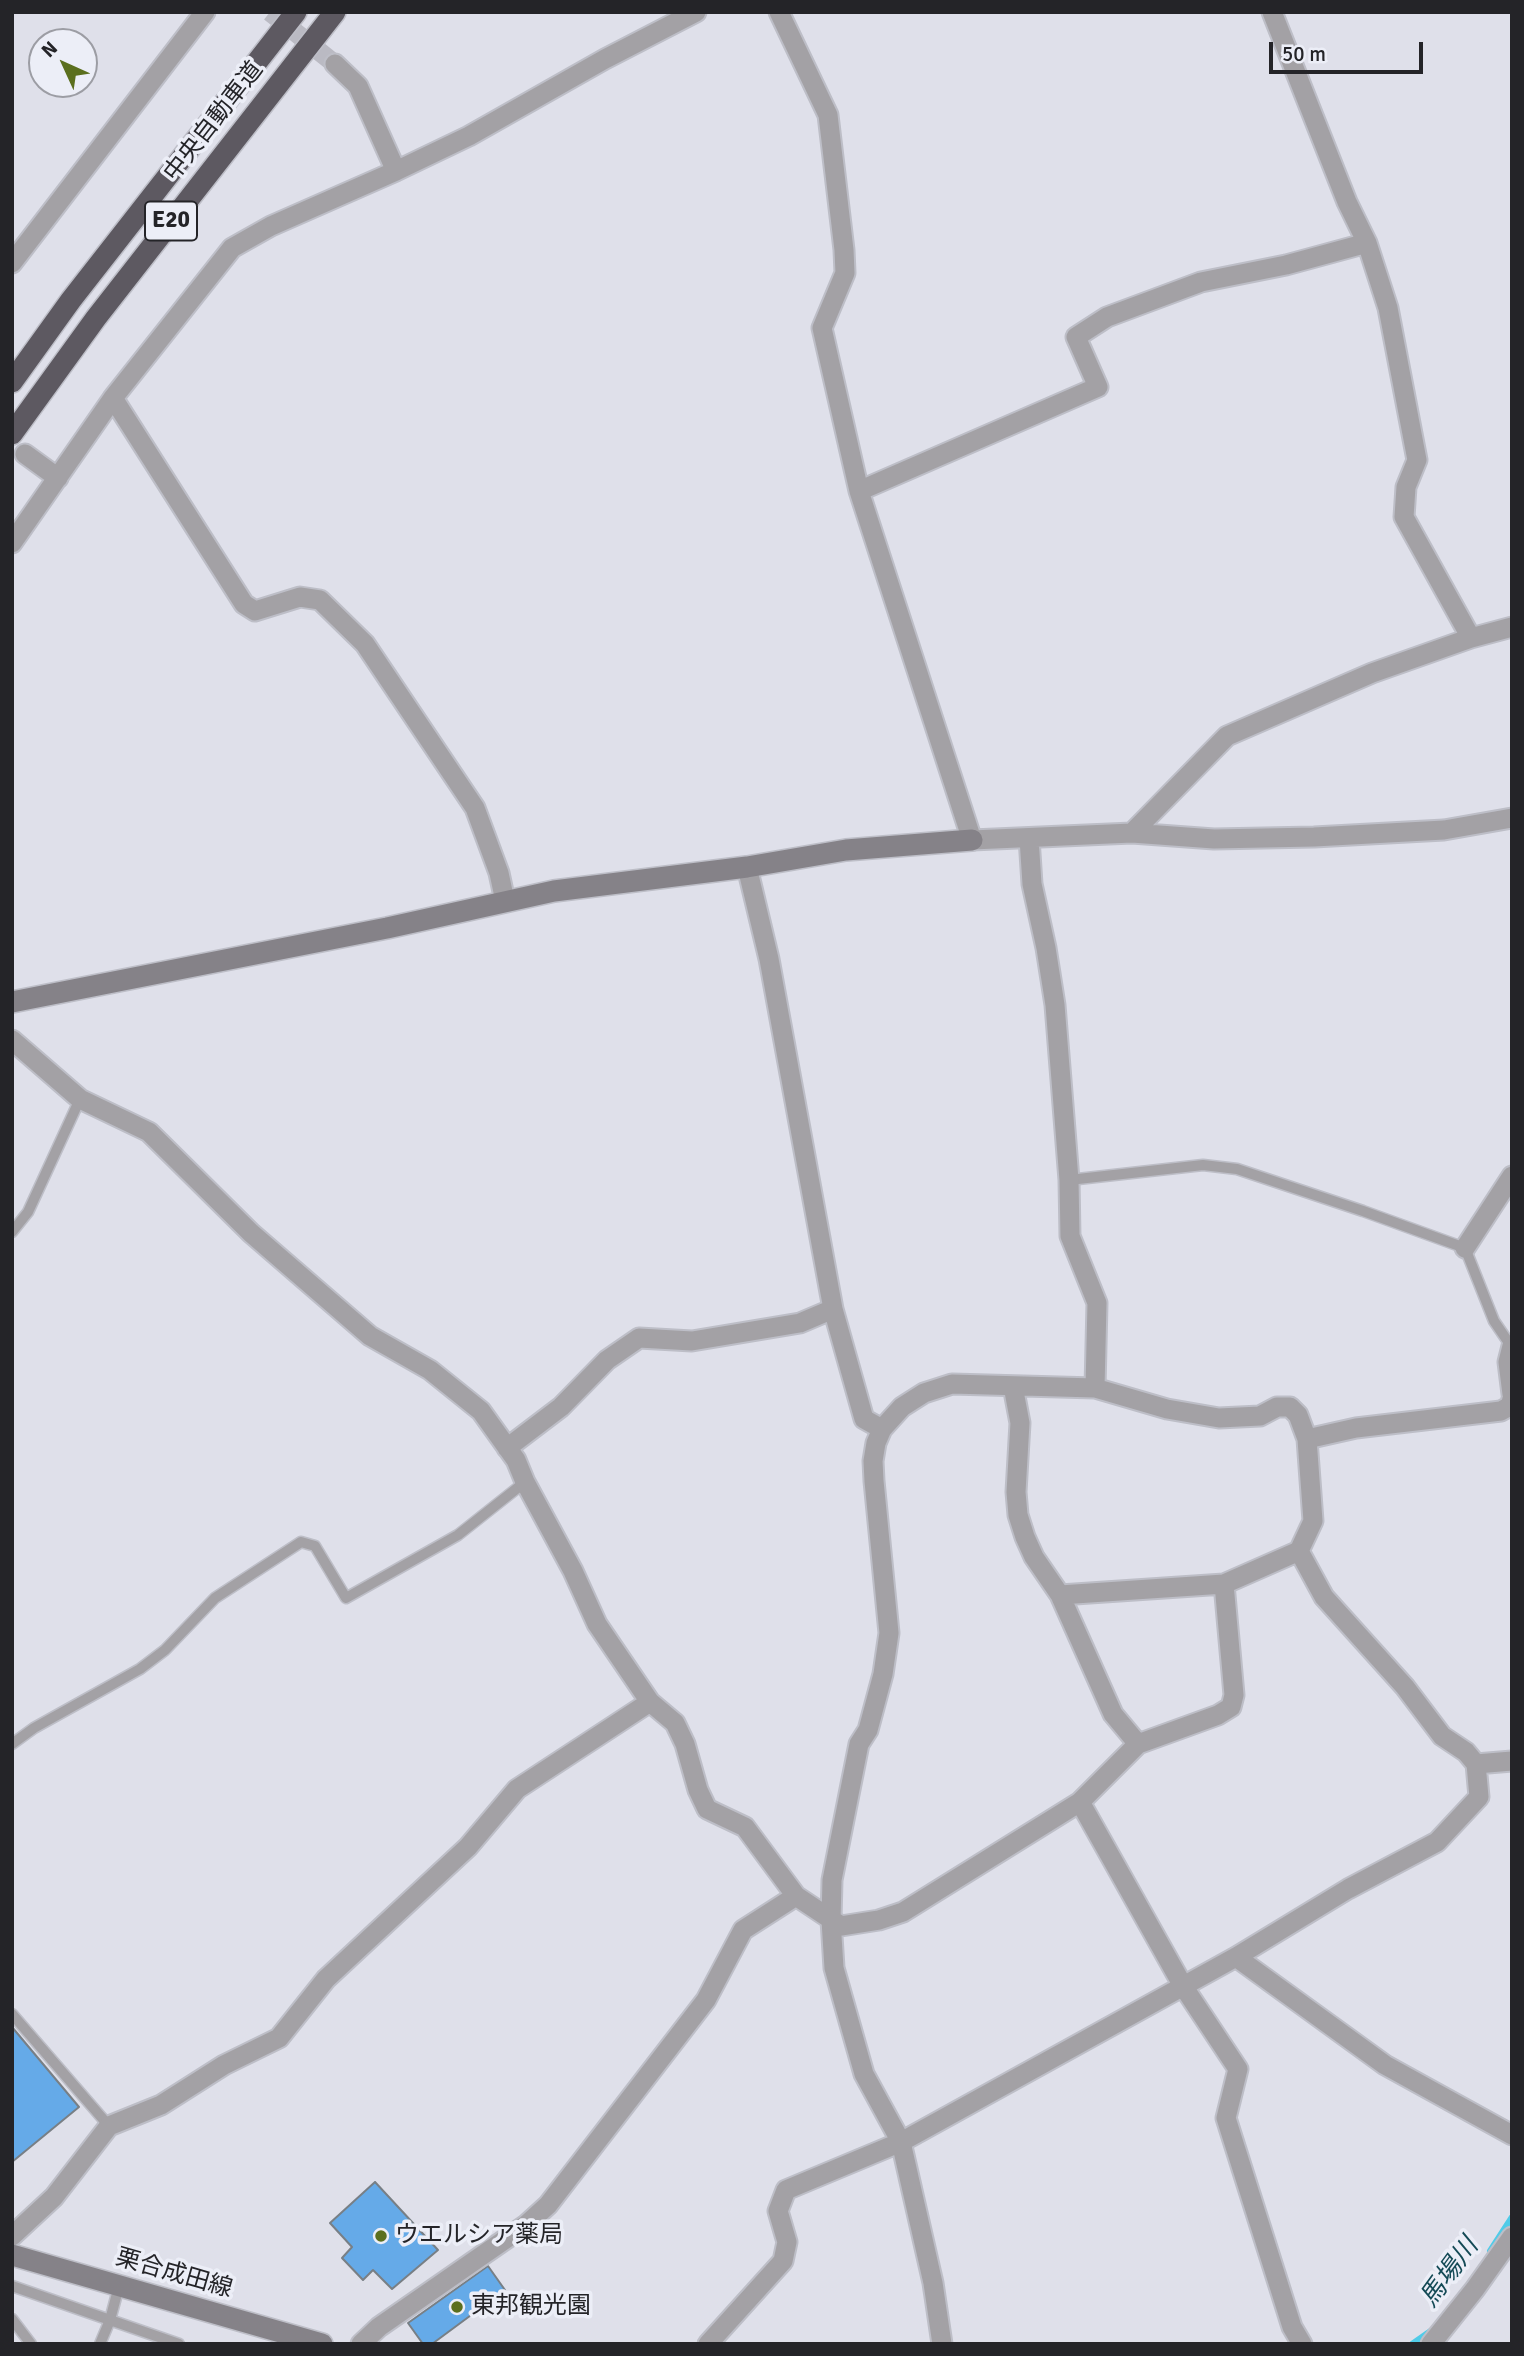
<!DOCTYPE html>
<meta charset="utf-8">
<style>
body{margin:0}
#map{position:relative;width:1524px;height:2356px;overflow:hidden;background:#dfe0ea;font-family:Signika,sans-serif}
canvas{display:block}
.frame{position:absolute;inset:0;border:14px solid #242428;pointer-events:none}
.north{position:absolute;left:28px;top:28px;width:70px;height:70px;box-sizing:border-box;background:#eceef7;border:2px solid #9c9da4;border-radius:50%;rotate:315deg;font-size:19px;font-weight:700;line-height:28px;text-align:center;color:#242428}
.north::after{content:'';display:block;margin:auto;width:24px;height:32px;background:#5b6f1e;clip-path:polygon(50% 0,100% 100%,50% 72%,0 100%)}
.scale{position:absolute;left:1269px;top:42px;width:154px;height:32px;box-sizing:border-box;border:4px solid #242428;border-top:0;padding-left:9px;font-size:21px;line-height:24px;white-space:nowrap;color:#242428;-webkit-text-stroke:5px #eceef7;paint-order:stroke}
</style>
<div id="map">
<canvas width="1524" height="2356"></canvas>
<div class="frame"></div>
<div class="north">N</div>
<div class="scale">50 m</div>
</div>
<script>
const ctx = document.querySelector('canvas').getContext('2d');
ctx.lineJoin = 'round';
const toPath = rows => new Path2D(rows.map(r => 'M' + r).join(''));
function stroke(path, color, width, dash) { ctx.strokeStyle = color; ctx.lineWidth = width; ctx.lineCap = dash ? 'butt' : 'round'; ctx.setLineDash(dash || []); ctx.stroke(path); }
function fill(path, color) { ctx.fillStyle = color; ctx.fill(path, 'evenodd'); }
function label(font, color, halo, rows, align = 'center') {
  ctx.font = font + ' Signika,"Noto Sans JP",sans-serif'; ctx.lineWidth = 7; ctx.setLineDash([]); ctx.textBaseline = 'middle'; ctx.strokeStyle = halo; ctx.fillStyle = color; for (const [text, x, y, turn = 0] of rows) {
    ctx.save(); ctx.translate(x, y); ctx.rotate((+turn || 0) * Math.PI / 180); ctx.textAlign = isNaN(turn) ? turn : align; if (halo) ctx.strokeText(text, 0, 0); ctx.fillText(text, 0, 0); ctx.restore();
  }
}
const stream = toPath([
 [1490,2251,1512,2217],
 [1412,2344,1432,2330]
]);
const building = toPath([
 [12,2027,79,2107,12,2162,12,2027],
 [375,2182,438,2250,392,2289,373,2270,363,2280,342,2258,352,2247,330,2223,375,2182],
 [488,2266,505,2290,432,2344,423,2344,408,2323,488,2266]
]);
const streetTunnel = toPath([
 [270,12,335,64]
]);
const lane = toPath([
 [1069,1180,1203,1165,1237,1169,1363,1211,1465,1248,1494,1321,1511,1346],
 [12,1232,28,1212,80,1099],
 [12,1744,34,1728,140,1669,165,1650,215,1598,301,1542,315,1546,346,1598,458,1535,525,1482],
 [12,2014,109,2126],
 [12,2286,110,2320,100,2344],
 [119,2286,110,2320,179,2344],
 [12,2319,31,2344]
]);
const street = toPath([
 [779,12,828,115,844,250,845,273,822,328,859,491,972,840,1132,833,1214,839,1314,837,1444,830,1512,818],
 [1272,12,1347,202,1367,243,1388,308,1417,460,1406,487,1404,517,1471,638],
 [335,64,358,86,396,171],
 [12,263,205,12],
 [113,398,244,604,255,611,300,597,320,600,365,644,475,808,499,873,505,901],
 [25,454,58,478],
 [859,491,1098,387,1076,337,1107,317,1201,282,1286,265,1367,243],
 [12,543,113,398,232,248,271,226,396,171,469,136,605,59,696,12],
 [1132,833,1227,736,1372,673,1471,638,1512,627],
 [1029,838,1032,884,1046,948,1055,1005,1069,1180,1070,1236,1097,1303,1095,1388],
 [747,867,769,959,833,1309,864,1419,882,1429],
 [12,1040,80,1099,149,1132,251,1233,370,1336,430,1370,481,1411,516,1460,525,1482,573,1571,597,1624,650,1702,675,1723,685,1744,698,1790,707,1809,745,1827,796,1896,841,1926,879,1920,903,1912,1080,1802,1138,1744,1218,1715,1231,1707,1234,1695,1224,1584,1299,1551],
 [1465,1248,1512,1176],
 [1512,1346,1508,1362,1512,1394],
 [1013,1386,1020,1423,1016,1492,1018,1515,1025,1537,1034,1557,1060,1595,1113,1714,1138,1744],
 [1307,1439,1356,1428,1501,1411,1510,1406,1512,1399],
 [507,1448,561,1407,607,1360,639,1338,692,1341,800,1323,833,1309],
 [1060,1595,1224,1584],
 [1476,1764,1512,1761],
 [1080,1802,1183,1986,1238,2069,1226,2118,1292,2327,1302,2344],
 [1236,1957,1385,2065,1512,2135],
 [12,2236,54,2197,109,2126,161,2105,224,2065,279,2038,326,1979,468,1847,517,1789,650,1702],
 [361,2344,379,2327,526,2225,548,2205,706,2000,743,1930,796,1896],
 [708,2344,783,2261,787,2242,778,2211,786,2190,901,2142,1236,1957,1348,1889,1437,1842,1479,1797,1476,1764,1466,1752,1442,1736,1405,1687,1324,1597,1299,1551,1313,1521,1307,1439,1298,1415,1290,1407,1277,1407,1260,1416,1219,1418,1167,1409,1095,1388,952,1384,924,1393,902,1407,882,1429,876,1443,873,1461,874,1481,889,1633,883,1674,868,1730,859,1744,832,1880,831,1920,834,1968,864,2074,901,2142,933,2283,942,2344],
 [1431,2344,1475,2289,1512,2237]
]);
const secondary = toPath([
 [12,1002,387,928,554,891,747,867,846,850,972,840],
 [12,2255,322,2344]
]);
const highway = toPath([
 [12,382,71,300,296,12],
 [12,434,96,318,335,12]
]);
const markers = [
 [381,2236,7,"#5b6f1e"],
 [457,2307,7,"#5b6f1e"]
];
const shields = [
 [171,221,52]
];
const shieldNames = [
 ["E20",171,221]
];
const streetNames = [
 ["中央自動車道",214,122,-52],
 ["栗合成田線",174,2274,16]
];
const poiNames = [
 ["ウエルシア薬局",395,2236],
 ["東邦観光園",471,2307]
];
const waterNames = [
 ["馬場川",1450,2273,-54]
];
stroke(stream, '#50cbe8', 6);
fill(building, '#65aae8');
stroke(building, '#787f85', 2);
stroke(streetTunnel, '#babac3', 19, [19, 10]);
stroke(lane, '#bdbec7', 13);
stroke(street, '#bdbec7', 23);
stroke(secondary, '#bdbec7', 24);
stroke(highway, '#bdbec7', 24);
stroke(lane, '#a3a1a5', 10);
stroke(street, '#a3a1a5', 19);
stroke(secondary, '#858288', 21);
stroke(highway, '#5d5961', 21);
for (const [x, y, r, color] of markers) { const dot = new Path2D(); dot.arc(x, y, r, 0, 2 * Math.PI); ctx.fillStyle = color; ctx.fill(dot); stroke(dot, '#eceef7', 2.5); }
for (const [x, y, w] of shields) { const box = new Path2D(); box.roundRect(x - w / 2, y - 19.5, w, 39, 5); ctx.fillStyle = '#eceef7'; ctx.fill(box); stroke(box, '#242428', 2); }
label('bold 23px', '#242428', null, shieldNames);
label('24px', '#242428', '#eceef7', streetNames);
label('24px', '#242428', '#eceef7', poiNames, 'left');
label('italic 26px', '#144a56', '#eceef7', waterNames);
</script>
